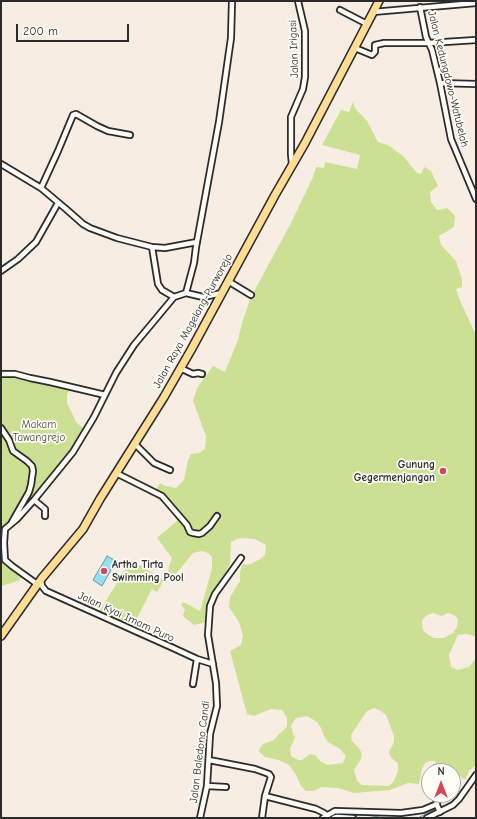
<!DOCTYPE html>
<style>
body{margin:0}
#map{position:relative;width:477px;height:819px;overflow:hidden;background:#f8ede3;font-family:"Comic Neue",sans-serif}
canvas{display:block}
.frame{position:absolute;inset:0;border:2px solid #2b2b2b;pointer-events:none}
.north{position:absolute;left:421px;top:763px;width:40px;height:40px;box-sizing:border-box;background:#fdfcf7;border:1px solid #a9a8a5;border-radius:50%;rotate:0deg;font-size:11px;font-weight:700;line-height:16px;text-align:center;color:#2b2b2b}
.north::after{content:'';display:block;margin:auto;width:14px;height:18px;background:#d1495b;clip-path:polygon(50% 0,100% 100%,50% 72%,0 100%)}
.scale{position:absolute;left:16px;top:24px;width:113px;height:18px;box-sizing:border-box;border:2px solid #2b2b2b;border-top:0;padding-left:5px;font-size:12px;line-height:14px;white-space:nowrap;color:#2b2b2b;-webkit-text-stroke:3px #fdfcf7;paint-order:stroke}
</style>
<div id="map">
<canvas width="477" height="819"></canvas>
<div class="frame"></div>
<div class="north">N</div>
<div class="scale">200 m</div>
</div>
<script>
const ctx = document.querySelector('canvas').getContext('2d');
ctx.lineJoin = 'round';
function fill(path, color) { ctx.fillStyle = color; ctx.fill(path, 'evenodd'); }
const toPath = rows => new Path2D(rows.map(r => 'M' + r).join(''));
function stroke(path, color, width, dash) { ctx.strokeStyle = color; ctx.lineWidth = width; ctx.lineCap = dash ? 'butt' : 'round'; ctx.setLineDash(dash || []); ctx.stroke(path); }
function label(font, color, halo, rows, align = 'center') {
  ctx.font = font + ' "Comic Neue",sans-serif'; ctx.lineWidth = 3.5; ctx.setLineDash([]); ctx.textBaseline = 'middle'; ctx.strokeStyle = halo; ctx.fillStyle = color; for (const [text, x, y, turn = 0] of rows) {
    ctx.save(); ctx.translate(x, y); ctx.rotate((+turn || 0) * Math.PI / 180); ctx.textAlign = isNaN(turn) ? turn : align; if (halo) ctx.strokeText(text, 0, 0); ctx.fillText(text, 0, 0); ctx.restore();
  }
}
const green = toPath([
 [353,102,355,108,367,121,378,142,388,145,403,156,417,173,421,174,424,167,431,171,438,186,430,192,431,202,437,210,447,208,455,216,454,227,439,236,441,245,456,261,462,280,462,287,456,289,460,301,476,335,476,638,474,636,467,634,458,635,449,655,451,667,458,670,469,667,474,661,476,655,476,765,469,771,465,780,460,776,453,776,453,771,438,771,435,761,430,761,425,763,422,769,419,784,408,783,390,790,354,793,338,788,321,787,314,791,306,791,301,786,295,773,289,765,279,760,265,757,259,752,260,748,263,744,274,740,279,734,284,730,287,726,287,718,282,710,271,709,254,716,247,714,230,651,241,645,243,636,239,622,229,607,230,597,240,581,240,572,242,565,251,564,260,559,265,555,266,545,255,539,242,538,237,539,231,542,230,564,212,596,207,608,206,622,194,625,185,618,183,615,185,610,181,605,183,602,185,603,200,611,212,569,212,557,208,553,202,551,193,553,176,574,172,576,168,574,169,566,172,558,157,538,177,521,171,510,156,497,148,494,156,490,160,483,165,486,176,488,184,480,188,460,191,454,199,453,205,449,206,436,193,401,197,388,213,366,225,372,238,340,242,323,251,297,291,223,313,177,316,167,324,168,325,162,357,169,360,155,322,145,341,110,349,112],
 [433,613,442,616,448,613,454,615,458,619,457,627,453,633,444,638,434,638,427,634,423,630,422,620,426,616],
 [374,708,381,711,386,715,394,736,394,742,389,752,391,758,398,763,398,771,394,781,389,786,362,785,357,781,354,770,361,759,362,754,359,748,352,741,351,735,367,711],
 [307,716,317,722,321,728,324,736,328,742,340,749,346,756,343,763,327,765,320,761,315,755,310,754,302,760,298,760,291,756,290,748,293,743,295,737,293,734,291,725,296,718],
 [1,377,48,381,71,389,67,394,67,403,76,422,82,427,84,432,75,447,29,505,11,523,5,534,5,562,23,576,18,581,1,586],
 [131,560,164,580,157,592,152,589,132,628,99,612]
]);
const water = toPath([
 [107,556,116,561,102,586,93,580,107,556]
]);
const stream = toPath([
 [441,807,453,801,476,771],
 [359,814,385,818],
 [334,816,341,813],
 [418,818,436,809]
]);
const minor = toPath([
 [420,7,426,37,432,50,440,83,451,139,476,199],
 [340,10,367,24],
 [373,12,476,3],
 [355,48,372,55,375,52,375,45,384,43,429,43,476,40],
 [440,83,476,84],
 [1,164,41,188,66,209,83,224,90,228,117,238,152,247,165,248,197,242],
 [292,164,291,154,291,117,303,89,305,77,305,31,298,1],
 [41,188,58,151,73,115,76,114,97,126,108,131,130,135],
 [152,247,158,284,162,290,174,297],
 [1,271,18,259,36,242,58,203],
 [228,281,251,295],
 [186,293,203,297,222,293],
 [180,368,193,374,198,373,202,374],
 [1,374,15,374,30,378,50,382,105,395],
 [1,428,9,440,13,451,27,461,32,466,33,471,31,485,29,492,12,522],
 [134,443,154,463,170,470],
 [116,473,162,496,187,525,190,532,193,533,199,534,202,533,210,526,217,516],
 [34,500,45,509,45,516],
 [41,581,42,586,46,591,171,647,197,659,213,664],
 [37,584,12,566,5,560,4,543,5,529,17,519,34,500,73,452,94,417,116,373,134,345,174,297,186,293,194,263,196,247,219,122,231,38,232,1],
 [193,684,197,659],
 [209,760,255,769,269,774,271,777,265,796,262,818],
 [436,771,436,768],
 [207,786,226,787],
 [436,795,437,805,440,812],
 [265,796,316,809,324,813,327,815],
 [200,818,207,786,210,734,217,706,216,683,208,635,210,606,215,594,241,558],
 [323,818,335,811,401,813,423,810,437,804],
 [334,818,337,817,353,818],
 [427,818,453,805,459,799,476,775]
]);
const primary = toPath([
 [1,636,42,578,83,529,100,499,164,397,191,350,275,195,305,143,379,1]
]);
const markers = [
 [443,471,4,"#d1495b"],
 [104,571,4,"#d1495b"]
];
const streetNames = [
 ["Jalan Irigasi",294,49,-92],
 ["Jalan Kedungdowo-Watubelah",448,79,76],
 ["Jalan Raya Magelang-Purworejo",193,321,-61],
 ["Jalan Kyai Imam Puro",126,617,25],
 ["Jalan Baledono Candi",200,752,-83]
];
const parkNames = [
 ["Makam",39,425],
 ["Tawangrejo",39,438]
];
const poiNames = [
 ["Gunung",435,465],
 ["Gegermenjangan",435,478],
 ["Artha Tirta",112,565,"left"],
 ["Swimming Pool",112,578,"left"]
];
fill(green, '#cce094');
fill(water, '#91dff0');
stroke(water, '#6897a1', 1);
stroke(stream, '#6897a1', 1);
stroke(minor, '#2b2b2b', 8);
stroke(primary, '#2b2b2b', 10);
stroke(minor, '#fdfcf7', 4.5);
stroke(primary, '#ffdd96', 7);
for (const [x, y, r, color] of markers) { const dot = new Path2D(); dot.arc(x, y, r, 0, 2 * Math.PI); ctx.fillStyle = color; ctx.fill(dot); stroke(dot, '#fdfcf7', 1.5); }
label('11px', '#2b2b2b', '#fdfcf7', streetNames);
label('11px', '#535845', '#fdfcf7', parkNames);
label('bold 11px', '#2b2b2b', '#fdfcf7', poiNames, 'right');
</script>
